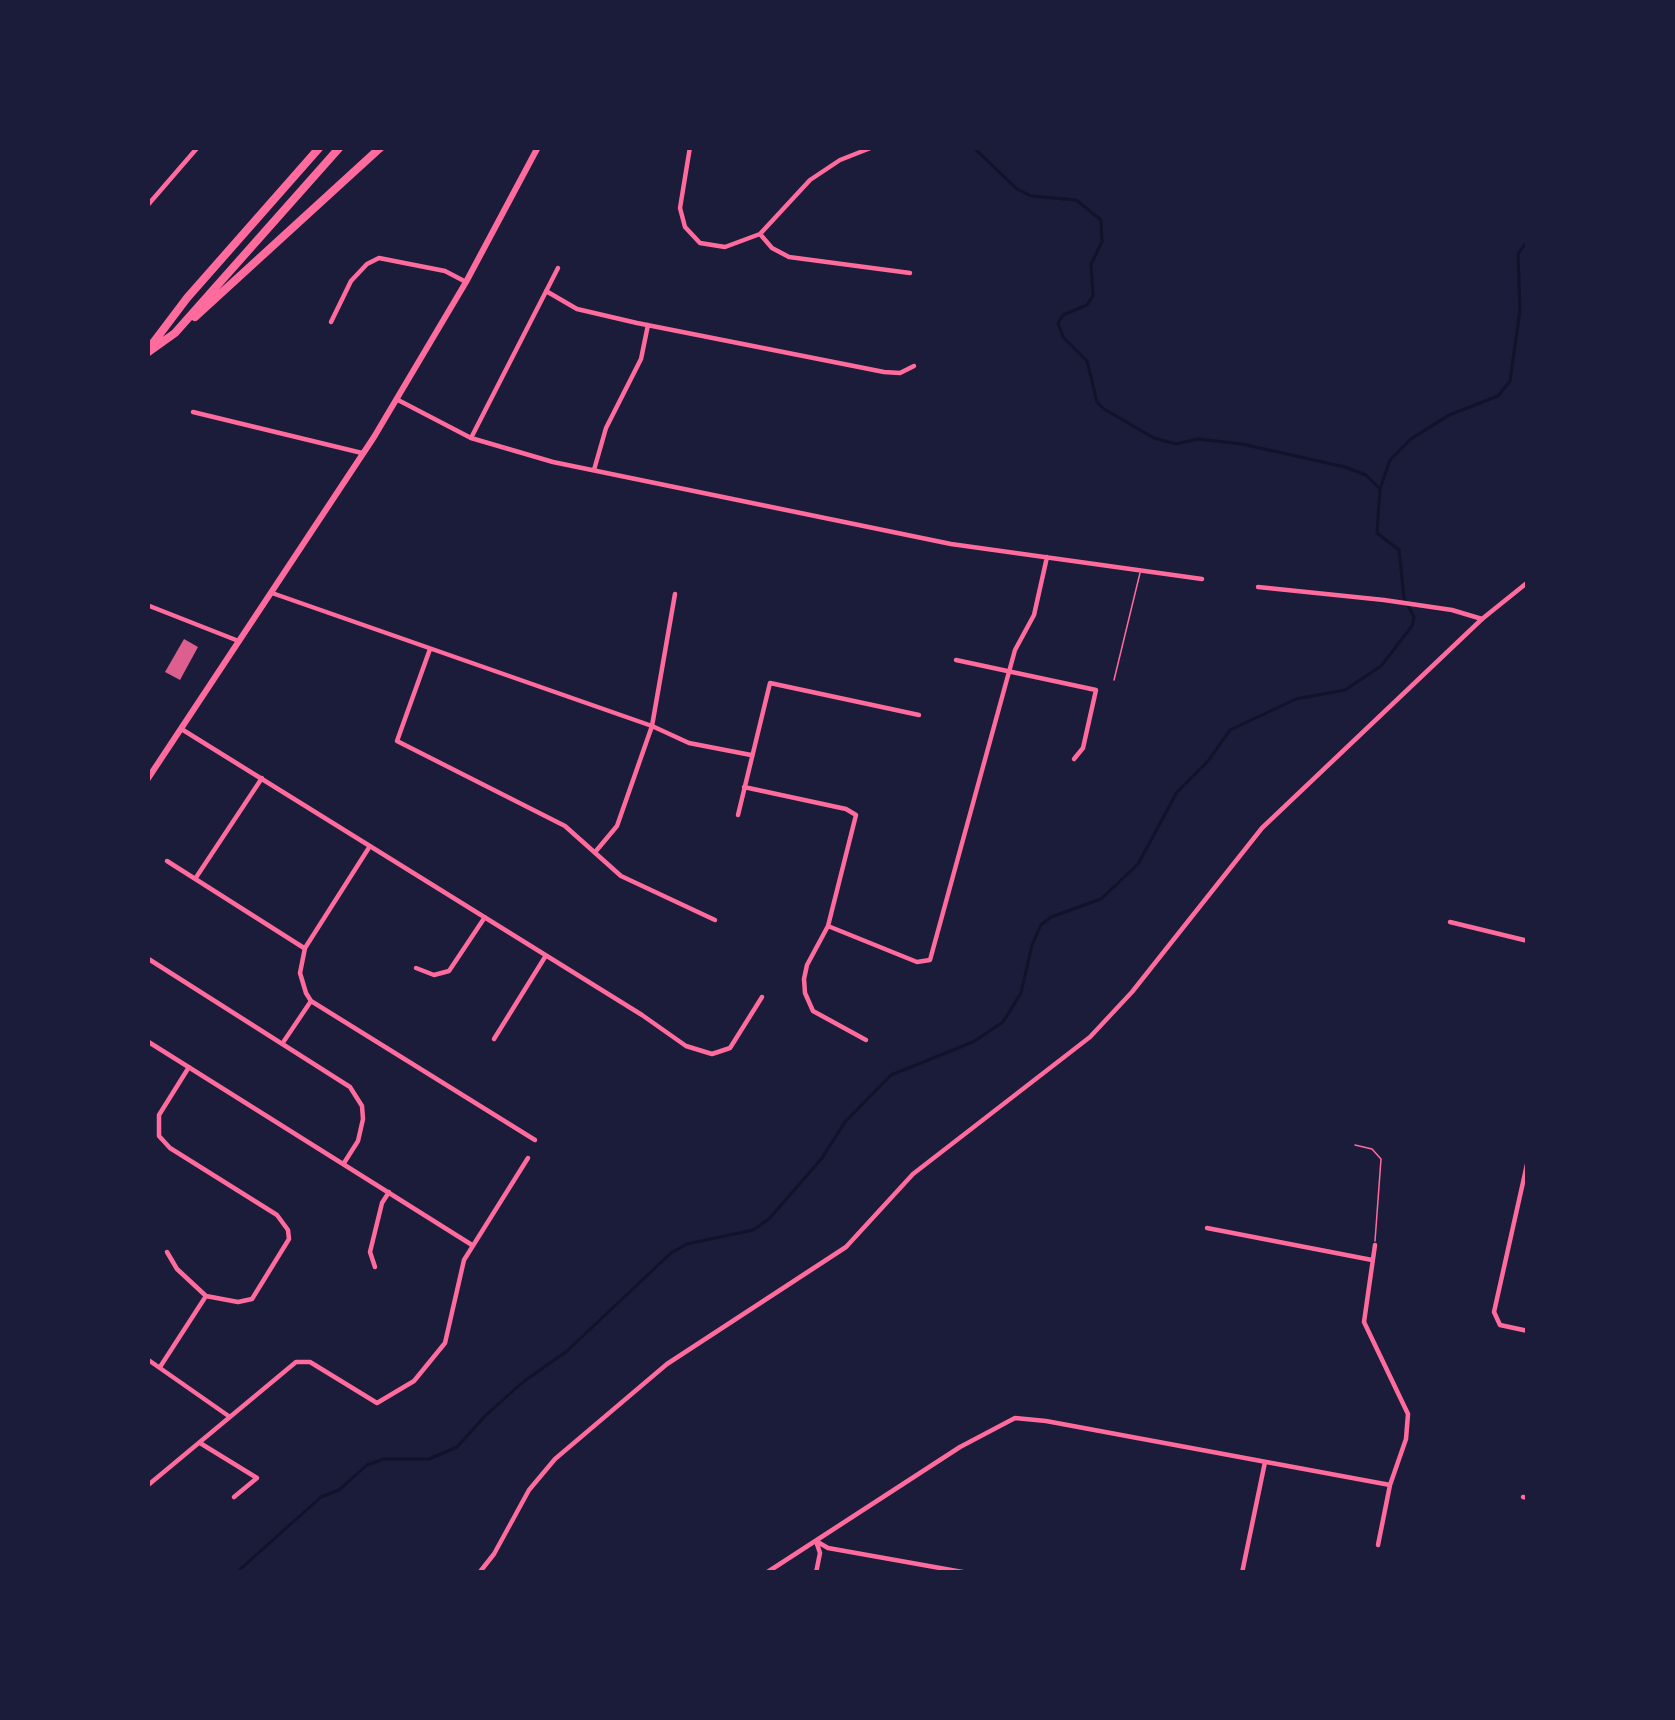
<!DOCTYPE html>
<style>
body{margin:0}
#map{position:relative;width:1675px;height:1720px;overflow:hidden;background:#1b1b3a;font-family:Spectral,serif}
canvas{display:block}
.frame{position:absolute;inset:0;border:150px solid #1b1b3a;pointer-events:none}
</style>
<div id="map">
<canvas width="1675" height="1720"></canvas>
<div class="frame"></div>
</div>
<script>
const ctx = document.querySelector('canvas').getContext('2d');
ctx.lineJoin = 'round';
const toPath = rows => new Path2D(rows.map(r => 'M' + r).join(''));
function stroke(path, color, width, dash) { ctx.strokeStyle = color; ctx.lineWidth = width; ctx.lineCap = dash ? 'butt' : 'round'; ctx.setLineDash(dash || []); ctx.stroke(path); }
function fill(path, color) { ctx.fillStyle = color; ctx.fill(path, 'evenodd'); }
const stream = toPath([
 [973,147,1017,189,1031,196,1076,200,1101,220,1102,242,1091,264,1093,296,1087,305,1063,315,1058,323,1063,337,1087,361,1097,402,1104,409,1154,438,1176,444,1198,439,1242,444,1345,467,1366,475,1380,489],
 [236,1573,321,1497,339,1490,367,1465,384,1459,429,1459,457,1447,486,1415,523,1382,567,1351,671,1253,687,1244,753,1230,769,1219,822,1158,845,1122,891,1075,973,1042,1003,1022,1021,993,1032,945,1041,925,1051,917,1101,899,1138,864,1177,792,1208,761,1230,730,1296,699,1345,690,1381,666,1412,626,1414,617,1404,598,1399,550,1377,533,1380,489,1390,460,1411,439,1449,415,1498,396,1510,381,1520,310,1518,254,1528,240]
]);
const building = toPath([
 [184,639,198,647,180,680,165,672]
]);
const service = toPath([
 [1114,680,1140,573],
 [1355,1145,1372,1149,1381,1159,1375,1241]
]);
const minor = toPath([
 [690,147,680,208,685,227,700,243,725,247,760,234,810,180,840,160,873,147],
 [760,234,772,248,789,257,910,273],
 [546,291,577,309,637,323,884,372,900,373,914,366],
 [331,322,351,281,367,264,379,258,445,271,466,282],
 [398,400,471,438,553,462,951,544,1202,579],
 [193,412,362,453],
 [471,438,558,268],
 [594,470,606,428,641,359,648,325],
 [1258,587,1384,600,1452,610,1482,619],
 [272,593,652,726,689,743,751,755],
 [430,649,397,741,565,826,621,876,715,920],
 [956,660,1096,690,1083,748,1074,759],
 [183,730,642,1015,686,1046,712,1054,730,1048,762,997],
 [744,787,846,809,856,815,828,926,807,965,804,979,805,993,813,1011,866,1040],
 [738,815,770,683,919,715],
 [370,846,305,948,300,973,306,993,311,1001,535,1140],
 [596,851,617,826,652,726,675,594],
 [167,861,304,948],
 [195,879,262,778],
 [1450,922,1528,941],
 [828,926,917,962,930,960,1015,650,1034,615,1047,557],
 [147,958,350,1087,362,1106,363,1119,358,1141,344,1163],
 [416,968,434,975,449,971,485,917],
 [494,1039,545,957],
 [147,1041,472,1245],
 [284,1041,311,1001],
 [189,1067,159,1115,159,1136,170,1148,277,1215,288,1230,289,1239,252,1299,238,1302,206,1296],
 [1528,1160,1494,1312,1500,1325,1528,1331],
 [1207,1228,1372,1260],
 [1375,1245,1364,1322,1408,1414,1406,1439,1390,1485,1378,1545],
 [167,1252,177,1269,206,1296],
 [375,1267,370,1252,382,1203,389,1192],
 [147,1359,230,1417],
 [160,1367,206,1296],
 [200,1443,257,1478,234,1497],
 [147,1486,296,1362,310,1362,377,1403,414,1381,445,1343,464,1260,528,1158],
 [1523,1497,1528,1498],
 [816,1541,828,1548,968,1573],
 [766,1573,960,1447,1015,1418,1046,1421,1390,1485],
 [816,1573,820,1553,816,1541],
 [1242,1573,1265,1462]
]);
const tertiary = toPath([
 [147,206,198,147],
 [147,605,236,640],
 [479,1573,494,1554,529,1490,555,1459,667,1364,846,1247,913,1174,1090,1037,1132,992,1262,828,1482,619,1528,582]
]);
const secondary = toPath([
 [147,780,374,437,466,282,538,147]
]);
const trunk = toPath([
 [195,317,381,147],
 [150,347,187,298,320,147],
 [147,353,175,333,340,147]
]);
stroke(stream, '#12122b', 3);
fill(building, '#dd5f8e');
stroke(service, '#ff6b9d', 1.5);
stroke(minor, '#ff6b9d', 4.5);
stroke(tertiary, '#ff6b9d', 4.5);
stroke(secondary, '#ff6b9d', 6);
stroke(trunk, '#ff6b9d', 8);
</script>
